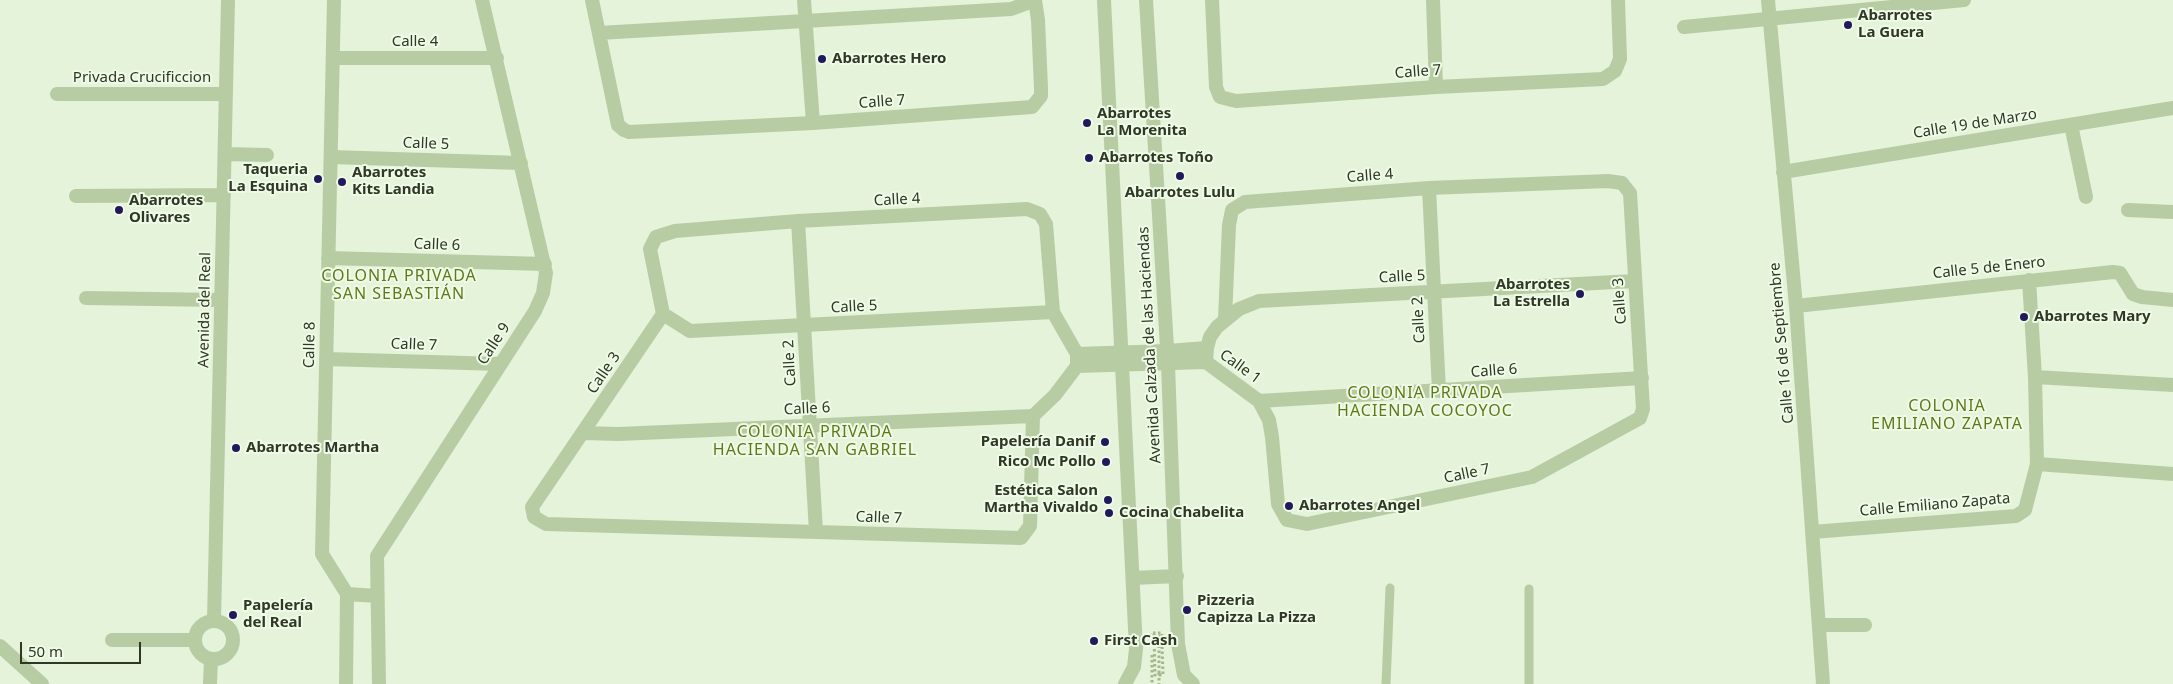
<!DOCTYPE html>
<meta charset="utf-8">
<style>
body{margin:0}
#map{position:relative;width:2173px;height:684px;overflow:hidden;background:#e4f3d9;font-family:"Noto Sans",sans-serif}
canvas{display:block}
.scale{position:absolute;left:20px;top:642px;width:121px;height:22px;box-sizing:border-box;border:2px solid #313726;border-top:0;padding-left:6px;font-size:15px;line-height:18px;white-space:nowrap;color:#313726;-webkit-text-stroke:4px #eefbe6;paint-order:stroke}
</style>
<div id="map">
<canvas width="2173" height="684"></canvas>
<div class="scale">50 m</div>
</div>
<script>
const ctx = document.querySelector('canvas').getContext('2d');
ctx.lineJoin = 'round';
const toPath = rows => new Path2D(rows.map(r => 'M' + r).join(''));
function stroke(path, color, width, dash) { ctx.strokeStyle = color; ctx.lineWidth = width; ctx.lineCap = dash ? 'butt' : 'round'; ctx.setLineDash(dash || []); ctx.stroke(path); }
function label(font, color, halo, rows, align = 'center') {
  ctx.font = font + ' "Noto Sans",sans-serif'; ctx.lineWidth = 4; ctx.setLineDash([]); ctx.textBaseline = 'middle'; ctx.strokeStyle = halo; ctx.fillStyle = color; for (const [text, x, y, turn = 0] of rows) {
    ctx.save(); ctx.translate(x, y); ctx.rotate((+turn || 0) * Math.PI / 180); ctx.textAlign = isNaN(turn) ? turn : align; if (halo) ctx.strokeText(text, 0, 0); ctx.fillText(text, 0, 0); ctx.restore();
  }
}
const path = toPath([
 [1151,636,1151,633,1162,633,1162,636],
 [1152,655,1152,684],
 [1159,673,1159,636,1154,636,1155,675,1163,675,1162,645]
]);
const service = toPath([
 [1386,684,1390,588],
 [1529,684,1529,589]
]);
const minor = toPath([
 [334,0,322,554,347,594,346,684],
 [592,0,618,125,624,130,629,132,813,123,1032,107,1041,96,1041,88,1038,20,1035,0],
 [804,0,813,123],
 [1212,0,1216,87,1220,97,1236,101,1436,87,1603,79,1615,71,1620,59,1618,0],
 [1433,0,1436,87],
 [1768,0,1796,306,1823,684],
 [1684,27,1964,0],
 [599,33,1011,9,1025,4,1030,0],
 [333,58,497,58],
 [57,94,226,94],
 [2071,125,2086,197],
 [225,154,267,155],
 [331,157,521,163],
 [1783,172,2173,108],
 [1429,188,1439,391],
 [76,196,224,195],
 [1027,209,1040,214,1046,224,1053,312,1077,354,1077,366,1055,395,1033,416,1030,526,1021,538,546,524,534,517,532,507,663,314,650,249,656,237,675,231,798,221,1027,209],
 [2128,210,2173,212],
 [798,221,816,532],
 [328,258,545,264],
 [86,298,221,300],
 [1796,306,2113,272,2120,273,2133,294,2142,297,2173,300],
 [663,314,690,331,1053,312],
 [1077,354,1167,351,1207,348],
 [326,359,501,364],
 [1206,362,1207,348,1210,337,1217,327,1239,309,1259,301,1634,281],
 [1077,366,1206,362,1259,401,1269,420,1272,437,1278,504,1287,520,1307,524,1532,477,1640,418,1643,409,1630,193,1622,183,1608,181,1429,188,1245,202,1232,210,1229,225,1225,319],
 [2035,377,2173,385],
 [1259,401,1642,378],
 [583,433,619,434,1033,416],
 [2037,464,2173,474],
 [1812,532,2016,516,2025,510,2037,464,2035,377,2029,280],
 [347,594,377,596],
 [214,620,228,0],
 '195 640a19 19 0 1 1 38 0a19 19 0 1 1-38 0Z',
 [1820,625,1865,625],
 [112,640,194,640],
 [0,646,42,684],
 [210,684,211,659],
 [379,684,377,556,535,311,543,293,546,273,482,0]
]);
const tertiary = toPath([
 [1104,0,1136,649,1134,667,1125,684],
 [1146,0,1168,364,1178,644,1184,675,1193,684],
 [1133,578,1177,576]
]);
const pathBridge = toPath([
 [1159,673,1159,684]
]);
const markers = [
 [1848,25,5,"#21195c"],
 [822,59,5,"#21195c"],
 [1087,123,5,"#21195c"],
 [1089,158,5,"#21195c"],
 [1180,176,5,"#21195c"],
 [318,179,5,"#21195c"],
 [342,182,5,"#21195c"],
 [119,210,5,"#21195c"],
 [1580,294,5,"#21195c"],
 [2024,317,5,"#21195c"],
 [1105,442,5,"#21195c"],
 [236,448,5,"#21195c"],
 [1106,462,5,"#21195c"],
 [1108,500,5,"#21195c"],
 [1289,506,5,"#21195c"],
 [1109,513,5,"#21195c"],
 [1187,610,5,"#21195c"],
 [233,615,5,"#21195c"],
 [1094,641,5,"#21195c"]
];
const poiNames = [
 ["Abarrotes",1858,16],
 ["La Guera",1858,33],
 ["Abarrotes Hero",832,59],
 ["Abarrotes",1097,114],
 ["La Morenita",1097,131],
 ["Abarrotes Toño",1099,158],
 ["Taqueria",308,170,"right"],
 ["La Esquina",308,187,"right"],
 ["Abarrotes",352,173],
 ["Kits Landia",352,190],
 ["Abarrotes Lulu",1180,193,"center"],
 ["Abarrotes",129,201],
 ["Olivares",129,218],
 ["Abarrotes",1570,285,"right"],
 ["La Estrella",1570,302,"right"],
 ["Abarrotes Mary",2034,317],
 ["Papelería Danif",1095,442,"right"],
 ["Abarrotes Martha",246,448],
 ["Rico Mc Pollo",1096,462,"right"],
 ["Estética Salon",1098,491,"right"],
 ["Martha Vivaldo",1098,508,"right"],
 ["Abarrotes Angel",1299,506],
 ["Cocina Chabelita",1119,513],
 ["Pizzeria",1197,601],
 ["Capizza La Pizza",1197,618],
 ["Papelería",243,606],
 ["del Real",243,623],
 ["First Cash",1104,641]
];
const streetNames = [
 ["Calle 4",415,42],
 ["Calle 7",1418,72,-4],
 ["Privada Crucificcion",142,78],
 ["Calle 7",882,102,-4],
 ["Calle 19 de Marzo",1975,124,-9],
 ["Calle 5",426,144,2],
 ["Calle 4",1370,176,-4],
 ["Calle 4",897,200,-3],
 ["Calle 6",437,245,2],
 ["Calle 5 de Enero",1989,268,-6],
 ["Calle 5",1402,277,-3],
 ["Calle 3",1620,301,-94],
 ["Calle 5",854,307,-3],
 ["Avenida del Real",205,310,-89],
 ["Calle 2",1419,320,-93],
 ["Calle 16 de Septiembre",1782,343,-95],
 ["Calle 9",494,344,-57],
 ["Calle 8",310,345,-89],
 ["Calle 7",414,345,2],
 ["Avenida Calzada de las Haciendas",1150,345,-93],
 ["Calle 2",790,363,-93],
 ["Calle 1",1240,367,36],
 ["Calle 6",1494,371,-4],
 ["Calle 3",604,373,-56],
 ["Calle 6",807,409,-3],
 ["Calle 7",1467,474,-12],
 ["Calle Emiliano Zapata",1935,505,-5],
 ["Calle 7",879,518,2]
];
const neighbourhoodNames = [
 ["COLONIA PRIVADA",399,276],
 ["SAN SEBASTIÁN",399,294],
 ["COLONIA PRIVADA",1425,393],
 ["HACIENDA COCOYOC",1425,411],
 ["COLONIA",1947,406],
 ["EMILIANO ZAPATA",1947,424],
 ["COLONIA PRIVADA",815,432],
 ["HACIENDA SAN GABRIEL",815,450]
];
stroke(path, '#a4b88e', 3, [2.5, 2.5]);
stroke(service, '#b8cca4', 9);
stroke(minor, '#b8cca4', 14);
stroke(tertiary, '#b8cca4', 14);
stroke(pathBridge, '#a4b88e', 3, [2.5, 2.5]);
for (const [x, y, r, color] of markers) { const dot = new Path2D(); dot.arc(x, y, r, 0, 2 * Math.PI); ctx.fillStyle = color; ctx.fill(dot); stroke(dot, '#eefbe6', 2); }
label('bold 15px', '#313726', '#eefbe6', poiNames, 'left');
label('15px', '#313726', '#eefbe6', streetNames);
ctx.letterSpacing = '1px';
label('16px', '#5e7a18', '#eefbe6', neighbourhoodNames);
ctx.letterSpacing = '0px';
</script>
